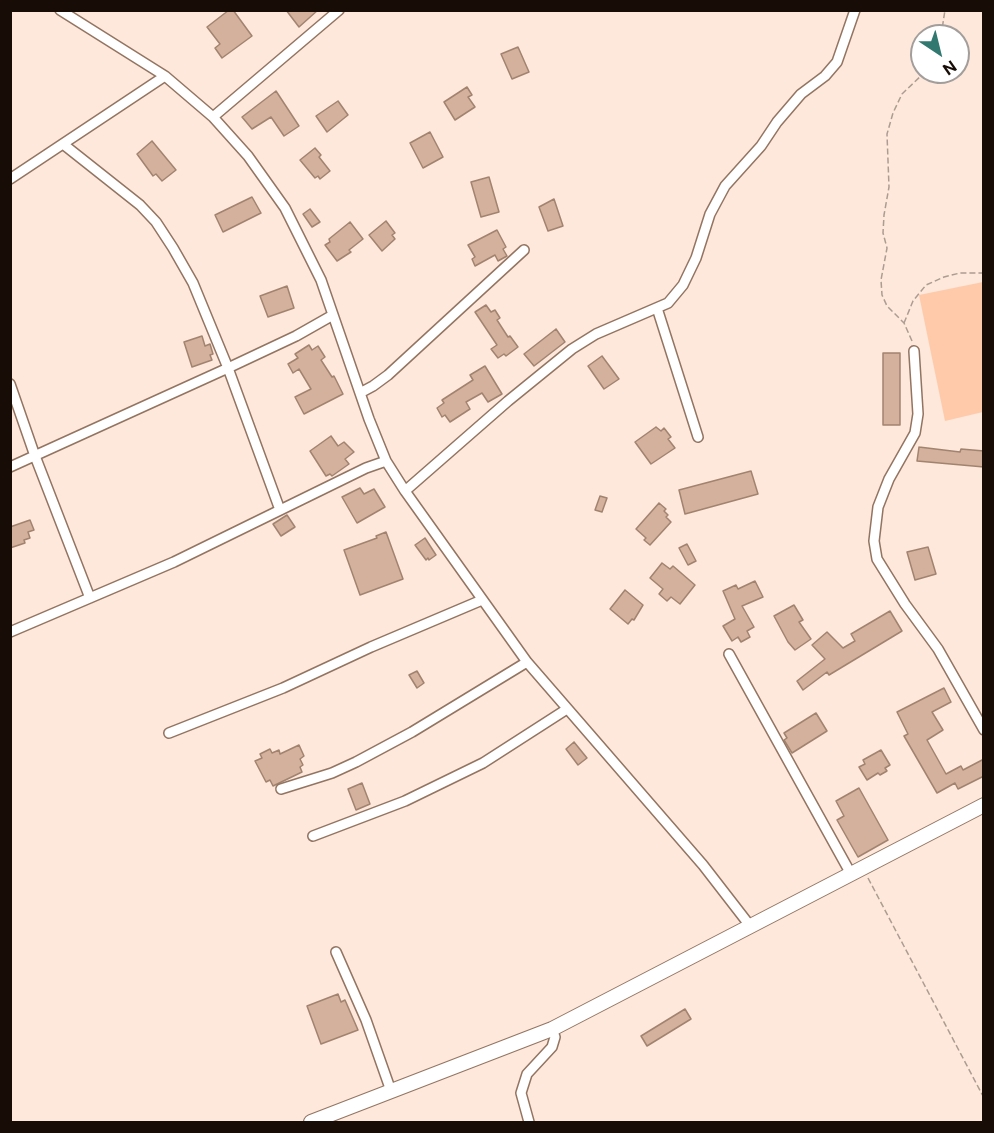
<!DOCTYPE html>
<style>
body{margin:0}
#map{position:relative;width:994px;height:1133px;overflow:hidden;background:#fde8db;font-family:"Public Sans",sans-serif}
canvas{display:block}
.frame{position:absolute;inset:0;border:12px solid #180d06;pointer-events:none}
.north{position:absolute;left:910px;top:24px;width:60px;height:60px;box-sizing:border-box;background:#fff;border:2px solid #a39e9b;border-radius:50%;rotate:145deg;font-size:16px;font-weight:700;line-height:24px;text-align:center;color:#180d06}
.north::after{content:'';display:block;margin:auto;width:21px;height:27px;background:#317870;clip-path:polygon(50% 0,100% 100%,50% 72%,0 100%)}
</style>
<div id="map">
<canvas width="994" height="1133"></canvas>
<div class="frame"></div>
<div class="north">N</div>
</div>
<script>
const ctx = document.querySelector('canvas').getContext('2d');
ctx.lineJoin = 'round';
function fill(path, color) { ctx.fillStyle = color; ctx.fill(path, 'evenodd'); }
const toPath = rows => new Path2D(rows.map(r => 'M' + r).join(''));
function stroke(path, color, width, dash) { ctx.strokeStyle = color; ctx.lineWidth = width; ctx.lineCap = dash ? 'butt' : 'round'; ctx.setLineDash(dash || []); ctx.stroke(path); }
const green = toPath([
 [983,282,983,412,945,421,919,295]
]);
const building = toPath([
 [229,10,233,10,252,36,222,58,215,48,220,44,207,27,229,10],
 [286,10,318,10,299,27,286,10],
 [518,47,529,72,512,79,501,54,518,47],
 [467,87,472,95,468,97,475,107,455,120,444,102,467,87],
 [276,91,299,126,284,136,271,117,252,129,242,117,276,91],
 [338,101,348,115,327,132,316,116,338,101],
 [430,132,443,157,423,168,410,143,430,132],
 [152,141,176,170,162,181,156,174,153,176,137,154,152,141],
 [315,148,321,155,319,157,330,171,320,179,318,176,315,178,300,160,315,148],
 [489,177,499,212,481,217,471,182,489,177],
 [252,197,261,213,223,232,215,215,252,197],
 [554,199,563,226,548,231,539,207,554,199],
 [310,209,320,222,312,227,303,214,310,209],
 [386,221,395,233,392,235,395,239,382,251,369,235,386,221],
 [350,222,363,239,349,250,351,252,337,261,325,245,330,242,329,239,350,222],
 [497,230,506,247,503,249,507,256,498,261,495,255,475,266,472,259,475,257,468,245,497,230],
 [287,286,294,308,268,317,260,296,287,286],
 [486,305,491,312,495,310,500,318,497,320,508,337,510,336,518,347,506,356,504,354,498,358,491,349,497,345,475,312,486,305],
 [556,329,565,342,534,366,524,354,556,329],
 [202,336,205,346,210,344,213,354,210,355,212,360,192,367,184,342,202,336],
 [309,345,312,350,318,346,325,357,321,360,332,377,334,376,343,394,304,414,295,397,311,389,299,369,293,373,288,364,298,358,295,354,309,345],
 [883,353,900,353,900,425,883,425,883,353],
 [602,356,619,379,604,389,588,366,602,356],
 [485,366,502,394,488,402,482,393,466,402,470,409,450,422,445,415,442,417,437,408,444,403,442,400,473,380,470,375,485,366],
 [656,427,661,431,664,428,671,437,668,439,675,448,651,464,635,442,656,427],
 [331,436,338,446,344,442,354,452,345,459,349,464,332,476,330,474,326,476,310,451,331,436],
 [919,447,960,452,961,449,984,451,984,467,917,461,919,447],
 [751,471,758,494,685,514,679,490,751,471],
 [360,488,364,494,374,489,385,507,357,523,342,497,360,488],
 [600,496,607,498,602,512,595,510,600,496],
 [659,503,666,509,664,511,668,515,666,517,671,522,650,545,644,540,646,538,636,529,659,503],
 [287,515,295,527,281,536,273,524,287,515],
 [30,520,34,530,28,532,30,538,24,540,25,543,10,548,10,527,30,520],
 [386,532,403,579,360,595,344,550,377,538,376,536,386,532],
 [425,538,436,555,429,560,428,558,426,560,415,545,425,538],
 [687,544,696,561,688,565,679,548,687,544],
 [928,547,936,574,915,580,907,552,928,547],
 [662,563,670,569,673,566,695,585,680,604,671,597,667,601,659,594,663,589,650,578,662,563],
 [755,581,763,597,742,606,754,627,747,631,750,637,741,642,738,637,732,641,723,626,735,619,723,591,736,585,738,589,755,581],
 [625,590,643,605,634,620,632,619,628,624,610,609,625,590],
 [794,605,803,620,799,622,811,639,795,650,788,642,774,616,794,605],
 [890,611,902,631,829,675,827,672,803,690,797,681,825,659,812,645,827,632,843,648,855,641,851,634,890,611],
 [417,671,424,683,417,688,409,675,417,671],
 [944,688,951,702,932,712,943,730,927,740,946,774,961,766,963,770,984,759,984,776,958,789,955,783,937,793,904,736,908,734,897,712,944,688],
 [816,713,827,731,792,753,784,740,787,738,784,733,816,713],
 [574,742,587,758,578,765,566,749,574,742],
 [299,745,304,756,300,759,303,765,300,767,302,772,273,786,270,780,266,782,255,761,262,758,260,754,270,749,272,753,279,750,280,754,299,745],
 [881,750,890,765,885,768,887,771,880,775,878,773,867,780,859,767,865,764,863,760,881,750],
 [362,783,370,804,356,810,348,789,362,783],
 [859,788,888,840,858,857,837,820,844,816,836,801,859,788],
 [338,994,341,1002,345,1000,358,1030,321,1044,307,1006,338,994],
 [685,1009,691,1019,647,1046,641,1036,685,1009]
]);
const path = toPath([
 [941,36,945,10],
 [904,323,913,301,926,285,944,277,960,273,984,273],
 [912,341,904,323,887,306,882,295,881,280,887,248,883,233,884,215,889,187,887,134,893,113,902,94,925,72],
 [868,878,984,1098]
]);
const street = toPath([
 [60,10,165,76,213,117,248,156,285,208,321,280,369,419,386,461,405,491,527,662,703,865,751,927],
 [213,117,339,10],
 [63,144,140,205,156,222,173,248,193,283,228,368,280,510],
 [10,179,165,76],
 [657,308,698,437],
 [914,351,918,414,915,433,889,479,878,507,874,541,877,559,905,604,938,649,984,730],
 [10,384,35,456,90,598],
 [360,393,373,386,388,375,524,250],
 [10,467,228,368,296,336,333,315],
 [405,491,508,401,572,349,596,334,668,303,683,285,696,258,710,214,725,186,761,146,777,122,801,94,825,76,837,62,855,10],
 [10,632,174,562,366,468,386,461],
 [729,654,851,874],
 [169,733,283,688,371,647,482,600],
 [281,789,332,773,356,762,412,732,527,662],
 [313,836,405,801,483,763,567,709],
 [336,952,366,1020,391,1091],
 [529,1122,521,1093,527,1074,552,1047,555,1037,552,1029]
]);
const secondary = toPath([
 [311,1122,552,1029,984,805]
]);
fill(green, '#fecaaa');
fill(building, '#d3b19d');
stroke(building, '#a2836f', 1.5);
stroke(street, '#937461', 12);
stroke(secondary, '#937461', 16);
stroke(path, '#ad9c91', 1.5, [6, 3]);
stroke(street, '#fff', 9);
stroke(secondary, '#fff', 14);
</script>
